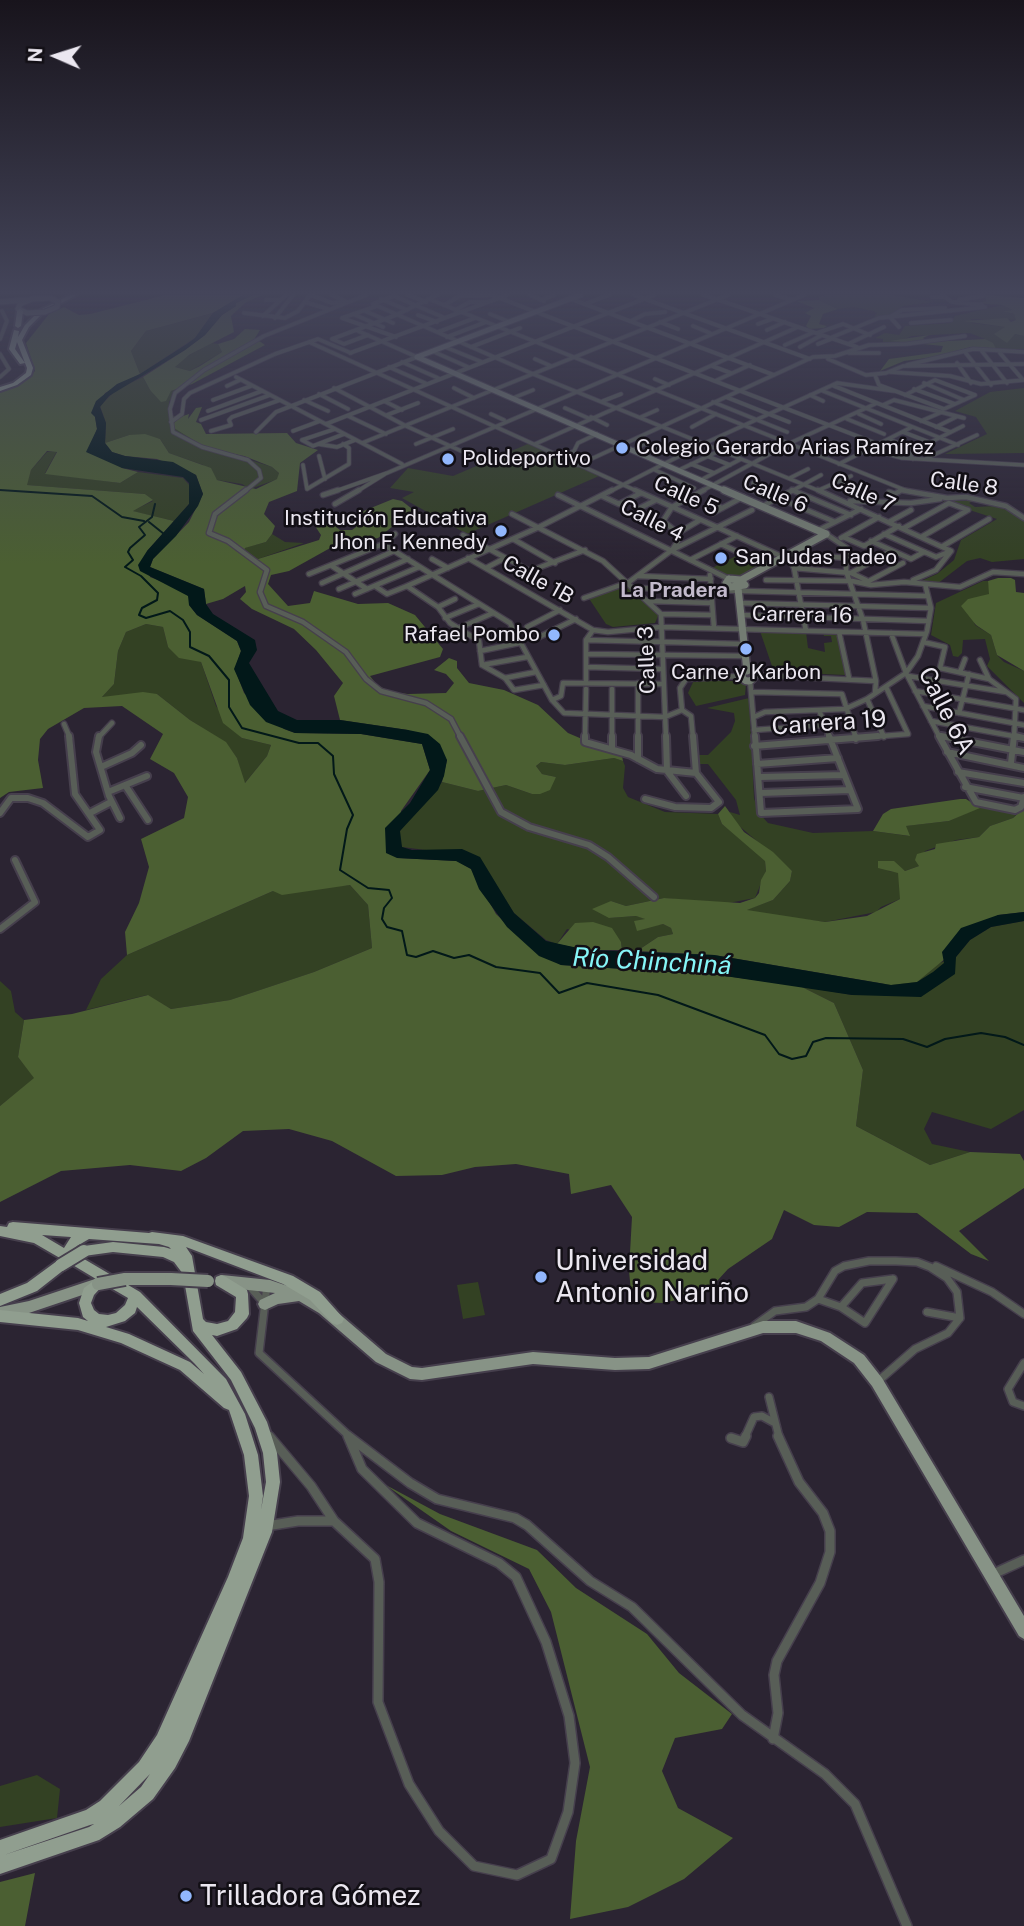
<!DOCTYPE html>
<meta charset="utf-8">
<style>
body{margin:0}
#map{position:relative;width:1024px;height:1926px;overflow:hidden;background:#2b2432;font-family:"Public Sans",sans-serif}
canvas{display:block}
.north{position:absolute;left:21px;top:21px;width:70px;height:70px;-webkit-text-stroke:5px #120f15;paint-order:stroke;rotate:273deg;font-size:19px;font-weight:700;line-height:28px;text-align:center;color:#ebe7f0}
.north::after{content:'';display:block;margin:auto;width:24px;height:32px;background:#ebe7f0;clip-path:polygon(50% 0,100% 100%,50% 72%,0 100%)}
</style>
<div id="map">
<canvas width="1024" height="1926"></canvas>
<div class="north">N</div>
</div>
<script>
const ctx = document.querySelector('canvas').getContext('2d');
ctx.lineJoin = 'round';
function fill(path, color) { ctx.fillStyle = color; ctx.fill(path, 'evenodd'); }
const toPath = rows => new Path2D(rows.map(r => 'M' + r).join(''));
function stroke(path, color, width, dash) { ctx.strokeStyle = color; ctx.lineWidth = width; ctx.lineCap = dash ? 'butt' : 'round'; ctx.setLineDash(dash || []); ctx.stroke(path); }
function label(font, color, halo, rows, align = 'center') {
  ctx.font = font + ' "Public Sans",sans-serif'; ctx.lineWidth = 5; ctx.setLineDash([]); ctx.textBaseline = 'middle'; ctx.strokeStyle = halo; ctx.fillStyle = color; for (const [text, x, y, turn = 0] of rows) {
    ctx.save(); ctx.translate(x, y); ctx.rotate((+turn || 0) * Math.PI / 180); ctx.textAlign = isNaN(turn) ? turn : align; if (halo) ctx.strokeText(text, 0, 0); ctx.fillText(text, 0, 0); ctx.restore();
  }
}
const green = toPath([
 [826,295,891,295,935,302,903,306,888,316,874,317,877,313,873,311,853,307,838,309,819,300,819,297],
 [1002,305,1012,310,1002,311,1014,314,1017,320,971,319,972,323,1006,327,1015,334,1024,336,1024,349,996,349,985,339,970,333,912,336,892,344,883,344,883,339,875,338,885,333,899,335,905,326,950,323,955,316],
 [213,313,195,338,140,374,131,351,146,331],
 [212,343,218,344,222,352,190,371,175,367,180,360],
 [143,377,150,390,166,398,171,391,177,389,169,402,170,415,180,417,201,444,272,467,279,473,278,479,250,489,242,484,217,480,203,465,169,453,160,439,129,435,105,443,106,423,100,406,116,390],
 [1024,388,1024,453,945,454,987,434,976,417,955,411,990,392],
 [530,443,599,476,467,534,402,498,414,492,390,488,408,468,453,476],
 [57,451,45,473,120,483,138,472,183,478,191,487,189,504,174,521,132,511,153,501,145,494,26,485,31,470,47,452],
 [946,500,973,501,969,503,975,507,996,506,1015,513,1024,520,1024,559,992,562,980,558,967,561,937,584,919,582,937,574,954,560,961,540,997,519,942,501],
 [272,534,285,542,304,543,258,559,242,552,244,548,266,542],
 [740,554,763,565,742,576,730,576,712,568],
 [983,581,988,581,990,594,983,598,968,599,975,625,991,635,997,655,1004,662,1024,671,1024,703,987,666,990,659,985,639,963,640,962,653,958,657,953,656,950,645,931,635,936,603],
 [626,586,632,587,659,614,655,623,613,627,606,624,588,597],
 [146,624,163,627,168,647,201,662,216,706,242,738,271,745,267,756,244,784,237,758,226,743,190,720,157,694,101,698,114,684,118,651,126,632],
 [760,631,806,632,808,648,825,652,824,643,832,642,831,636,824,636,823,633,838,633,846,675,774,672],
 [694,680,734,681,746,684,745,695,696,706,688,693],
 [749,698,754,798,758,812,768,823,813,833,873,831,909,836,905,826,949,821,982,806,1018,812,1013,818,990,826,979,837,956,840,925,851,919,866,905,871,899,867,888,871,898,872,900,878,900,899,881,907,876,912,825,922,753,913,746,910,773,900,790,881,792,871,731,819,730,812,740,815,736,800,708,764,699,764,699,755,708,755,731,732,735,721,734,713,707,708],
 [614,758,623,761,625,766,623,788,628,797,665,812,718,814,722,824,758,853,765,860,766,871,755,898,723,904,664,898,626,906,611,901,609,918,636,916,647,919,639,922,650,926,663,924,671,928,673,934,658,937,637,951,622,950,621,942,567,929,557,944,546,940,514,913,489,875,433,851,402,847,399,840,400,831,408,820,442,782,478,791,506,785,532,794,556,777,542,774,536,766,541,762,565,765],
 [350,885,368,905,372,948,314,972,230,1000,171,1009,147,995,86,1010,101,979,127,955,273,891],
 [1024,921,1024,1110,991,1129,932,1112,924,1129,932,1144,970,1152,930,1165,856,1126,863,1070,834,1003,800,986,852,995,956,957,970,940,991,927],
 [0,981,11,991,15,1012,24,1020,18,1057,35,1078,0,1106],
 [478,1282,485,1315,463,1319,457,1285],
 [37,1775,60,1789,57,1818,0,1827,0,1786]
]);
const forest = toPath([
 [165,295,243,295,213,313,146,331,131,351,140,374,105,393,95,417,97,429,93,440,122,468,138,472,120,483,45,474,57,452,47,451,31,470,27,485,145,494,153,500,133,511,174,521,147,551,150,577,176,587,189,596,189,605,197,615,237,641,241,651,235,669,244,693,284,729,295,733,361,734,422,744,430,770,401,811,398,858,457,861,471,869,496,914,533,949,561,965,718,975,800,986,834,1003,863,1070,856,1126,930,1165,970,1152,1020,1154,1024,1161,1024,1188,959,1231,989,1261,971,1254,917,1213,867,1212,839,1227,814,1225,784,1210,772,1239,728,1269,707,1292,664,1303,632,1302,629,1271,632,1217,611,1185,571,1194,569,1174,516,1164,475,1167,442,1175,396,1176,332,1141,289,1129,243,1131,206,1158,181,1171,130,1165,61,1171,0,1202,0,1106,34,1078,18,1057,24,1020,72,1014,148,995,171,1009,230,1000,314,972,372,948,368,905,350,885,282,895,273,891,127,955,125,932,139,903,149,867,141,839,184,818,188,797,174,773,150,759,163,734,122,706,84,708,48,729,40,739,38,760,43,788,9,792,0,798,0,391,21,384,35,371,26,343,49,314,64,307,79,315,90,314],
 [146,624,163,627,168,647,179,658,201,662,223,723,242,738,271,745,267,756,245,783,237,758,226,742,190,720,157,694,143,692,102,697,114,684,118,651,126,632],
 [253,295,262,295,245,303,231,316,234,332,189,355,175,367,190,371,200,366,222,352,218,344,234,339,245,329,260,330,255,338,265,345,192,384,171,391,166,401,161,402,150,390,143,377,185,350,205,335,222,315,236,306,236,303],
 [985,295,1024,298,1024,336,1015,334,1007,343,994,334,1005,327,963,321,1007,318,1011,322,1016,320,1014,314,1001,311,1012,310,1002,305,973,303,986,301],
 [819,300,838,309,823,314,819,324,827,326,824,328,809,329,806,326,811,316,805,313,814,308,796,301],
 [929,335,923,338,930,342,985,339,993,343,996,349,971,347,935,357,904,361,880,371,889,359,941,352,943,346,890,341],
 [202,407,196,422,201,424,206,434,287,433,296,443,318,450,300,463,297,491,269,502,264,514,275,526,272,534,266,542,245,548,243,553,258,559,319,540,321,535,315,526,333,517,339,519,336,527,340,530,352,530,356,527,356,517,361,512,393,499,402,501,416,512,413,517,393,526,378,538,332,547,289,571,271,575,268,584,288,606,310,603,314,591,358,604,388,603,415,615,443,649,440,657,370,676,377,685,391,692,408,694,446,693,454,683,446,674,434,670,449,658,457,661,457,668,469,683,504,690,538,705,568,733,622,756,623,761,614,758,565,765,541,762,536,766,542,774,556,777,550,790,540,794,532,794,506,785,478,791,442,782,447,760,408,730,340,720,334,696,343,683,316,650,294,629,252,609,240,599,246,592,245,586,223,599,206,604,204,589,150,567,153,559,189,522,203,494,196,475,157,459,125,456,112,452,105,443,129,435,145,434,160,439,169,453,211,468,217,480,256,489,277,479,279,473,272,467,244,456,208,449,174,428,174,423,180,417,189,414,188,419,196,408],
 [998,578,1011,578,1015,580,1016,592,1024,593,1024,671,997,655,991,635,976,625,961,606,968,599,989,594,988,581],
 [960,799,966,799,980,808,949,821,906,826,910,836,873,831,883,814,891,809],
 [725,806,744,832,773,852,792,871,790,881,773,900,747,910,825,922,867,916,900,899,898,873,878,868,878,861,894,861,905,871,919,866,915,860,917,854,935,849,936,844,979,837,990,826,1013,818,1024,808,1024,912,998,915,917,982,891,985,714,955,637,951,658,937,673,934,671,928,663,924,637,931,634,921,645,919,636,916,609,918,592,909,611,901,626,906,664,898,740,903,755,898,759,893,761,880,766,871,765,861,722,824,718,814],
 [593,922,612,928,621,942,622,950,587,950,557,944,575,923],
 [384,1484,440,1514,537,1550,576,1588,647,1634,679,1673,732,1714,722,1729,675,1738,662,1771,678,1808,733,1838,684,1879,628,1907,570,1919,576,1841,590,1767,551,1612,529,1569,451,1531],
 [35,1873,25,1926,0,1926,0,1882]
]);
const water = toPath([
 [243,295,253,295,236,303,236,306,222,315,205,335,185,350,109,396,100,407,106,423,105,443,112,452,125,456,173,462,196,475,203,494,198,506,176,536,153,559,150,567,204,589,206,604,213,614,255,640,257,650,249,663,278,711,297,720,340,720,408,730,428,734,440,744,447,760,444,776,438,790,400,831,402,847,412,850,462,849,480,857,514,913,546,941,587,950,714,955,891,985,917,982,933,972,944,963,942,952,961,928,998,915,1024,912,1024,921,991,927,970,940,956,957,955,974,921,997,852,995,718,975,561,965,539,956,507,927,479,889,471,869,456,861,397,858,386,853,385,828,410,803,430,770,422,744,361,734,295,733,266,722,250,705,234,669,241,651,237,641,197,615,189,605,188,596,140,571,138,565,147,551,189,504,189,483,183,477,122,468,86,452,97,429,95,417,91,413,96,401,117,384,140,374,187,344,195,338,213,313]
]);
const stream = toPath([
 [0,490,92,496,122,517,144,521],
 [155,504,152,517,139,527,145,535,130,548,128,552,133,560,125,567,141,576,158,593,157,600,142,608,139,615,146,618,170,611,183,620,190,632,190,647,209,656,229,680,229,707,242,728,299,743,318,743,333,756,334,774,353,815,347,829,340,870,368,888,389,890,392,898,384,908,382,919,387,927,402,931,407,955,416,957,433,951,454,958,469,955,496,967,540,973,559,993,587,983,658,995,765,1035,779,1054,792,1059,806,1056,813,1042,826,1038,903,1039,927,1047,945,1039,981,1033,1005,1037,1024,1045],
 [149,522,164,534]
]);
const minorFar4 = toPath([
 [311,295,332,303,342,302],
 [332,295,345,301],
 [408,295,426,302],
 [492,295,896,451],
 [530,295,544,301],
 [634,295,810,359],
 [704,295,857,347],
 [776,295,792,300],
 [942,295,952,302,982,305],
 [932,297,943,297],
 [381,299,407,310],
 [429,299,910,492],
 [571,299,774,375],
 [266,300,278,300],
 [541,300,554,295],
 [959,300,983,296],
 [305,302,328,309],
 [373,304,533,374,822,492],
 [373,304,394,296,445,318],
 [585,304,609,295],
 [444,305,460,296,490,295],
 [455,310,470,302,487,302],
 [365,311,393,323],
 [244,313,285,318,298,311,310,295],
 [353,314,383,327],
 [490,314,510,322],
 [418,315,437,322],
 [263,316,286,295],
 [275,318,293,295],
 [342,318,396,337],
 [342,318,377,306],
 [631,321,645,314,665,312],
 [660,322,678,329],
 [911,323,951,320],
 [758,324,772,319],
 [693,326,710,333],
 [899,327,890,317,902,310,945,308],
 [356,330,417,357],
 [767,330,785,322],
 [438,332,475,318],
 [817,333,843,324,870,335],
 [447,337,486,322],
 [830,338,879,318,985,307],
 [0,339,7,321,2,311],
 [332,339,396,315,437,295],
 [332,339,344,344,368,335],
 [309,342,639,492],
 [818,344,831,339],
 [848,344,884,327],
 [785,345,812,333],
 [445,347,482,362],
 [471,347,520,328],
 [800,347,822,335],
 [981,350,1007,383],
 [432,351,468,367],
 [965,352,991,385],
 [350,353,507,295],
 [849,353,879,353],
 [1000,353,1023,380],
 [0,354,9,369,0,377],
 [535,359,551,366],
 [828,359,866,375,886,373,903,366,1024,364],
 [402,362,438,378],
 [957,363,971,383],
 [907,365,973,349,1024,352],
 [712,366,731,373],
 [389,367,425,383],
 [890,372,950,376,981,384,1024,380],
 [875,375,879,385,944,409,975,395],
 [236,377,402,464],
 [655,379,669,385],
 [715,381,750,365],
 [924,383,964,400],
 [227,386,240,380],
 [834,386,950,432],
 [334,388,406,426,490,464],
 [454,388,474,398],
 [914,389,955,404],
 [823,391,958,445],
 [319,394,348,409],
 [810,395,823,401],
 [905,395,935,380,975,395],
 [726,397,789,422],
 [513,398,533,390],
 [213,400,251,386],
 [304,400,328,411],
 [384,401,402,410],
 [603,401,621,394],
 [713,402,787,432],
 [883,405,894,400,964,418],
 [565,408,588,418],
 [208,411,262,391],
 [491,414,504,420],
 [859,414,881,424],
 [387,415,418,403],
 [348,416,386,434],
 [591,417,607,425],
 [641,417,657,410],
 [847,419,884,434],
 [201,420,270,395],
 [921,421,942,412],
 [171,422,182,414,184,399,190,393,275,354,318,339,351,353],
 [326,424,654,295],
 [692,427,716,414],
 [936,427,956,417],
 [211,431,231,425,229,420,232,417,280,400],
 [293,431,320,421],
 [256,432,276,412,417,357],
 [903,432,929,442],
 [889,439,915,450],
 [302,440,313,446,344,434],
 [302,440,335,429],
 [362,443,728,295],
 [318,444,337,447,355,440],
 [416,444,453,429],
 [535,444,798,327],
 [870,449,902,458,1024,465],
 [633,450,648,442],
 [644,455,664,444,686,453],
 [319,456,325,479],
 [707,456,730,465],
 [562,457,574,451,578,443,597,434],
 [927,458,977,435],
 [913,459,910,454,915,450,963,426],
 [691,464,714,473],
 [839,464,912,427],
 [303,465,307,489,349,464,349,448,343,444],
 [578,465,813,357,835,356,869,345,907,344,965,336],
 [655,470,694,488],
 [679,470,719,451],
 [790,478,808,469],
 [701,480,741,459],
 [840,481,864,492],
 [753,483,775,492],
 [746,487,757,492],
 [792,490,796,492],
 [819,490,851,476],
 [244,492,261,478,259,470,248,460,202,447,173,432,170,409,175,393,204,370,264,336,366,295],
 [333,492,387,473,804,295],
 [356,492,385,474],
 [609,492,703,444,837,383,894,391],
 [700,492,788,444,877,403],
 [790,492,821,475],
 [899,492,901,490]
]);
const minorFar3 = toPath([
 [246,490,215,514,209,533,228,541,267,570,260,592,266,606,303,622,346,652,366,679,381,691,426,703,451,719,461,738],
 [635,490,783,557],
 [753,490,775,499],
 [770,490,783,495],
 [792,490,851,515],
 [818,490,951,551],
 [860,490,870,494],
 [901,490,947,498,966,497,1006,506,1024,518],
 [889,492,895,494,901,490],
 [323,495,338,490],
 [558,495,729,579],
 [602,496,619,504,641,493],
 [778,498,835,522],
 [850,501,911,503,940,499],
 [709,502,722,508],
 [335,504,359,490],
 [763,506,793,490],
 [640,508,656,500],
 [713,513,743,497],
 [512,514,603,561,661,614,666,738],
 [889,522,911,510],
 [904,528,949,503,968,510],
 [819,530,861,509],
 [678,533,700,520],
 [826,534,847,548,846,571,863,620,876,681,875,693],
 [884,534,936,557,951,551],
 [463,535,530,571,585,550],
 [923,536,968,510],
 [843,537,864,546,899,526],
 [841,538,879,517],
 [513,539,555,563],
 [871,541,911,559,924,552],
 [383,544,510,623,552,700,564,713,665,717,682,710],
 [721,544,768,566],
 [943,546,989,519],
 [672,550,678,541,678,533,663,521,672,507,704,490],
 [789,554,848,558],
 [787,555,794,568,806,631],
 [468,558,593,630,608,632,661,627,926,634],
 [432,559,448,568],
 [690,560,737,536],
 [332,566,367,589],
 [486,568,505,558],
 [794,568,851,573,891,551],
 [851,573,866,580],
 [309,574,383,544,395,534],
 [710,575,714,628],
 [638,576,711,579],
 [766,580,852,581,871,585,904,582,960,587,993,572,1024,574],
 [913,580,936,570,951,551],
 [867,582,903,563],
 [322,583,394,551],
 [375,586,387,594,407,586,537,528,612,490],
 [407,586,438,607,450,623,479,641,482,665,505,678,514,690,544,685],
 [635,588,928,596],
 [339,589,408,559],
 [355,594,419,567],
 [584,598,629,582,672,550,752,510],
 [648,601,712,603],
 [740,603,931,608],
 [438,607,455,599],
 [661,614,713,615],
 [741,615,929,621],
 [445,618,479,604],
 [527,627,560,610],
 [459,628,493,613],
 [839,632,849,678],
 [891,633,906,673,940,738],
 [537,638,576,619],
 [586,640,744,644],
 [923,642,945,647,940,668,989,679],
 [480,651,519,643],
 [586,654,745,656],
 [980,660,989,679,1016,699,1014,738],
 [482,665,527,657],
 [586,667,662,669],
 [960,672,965,659],
 [756,675,876,681],
 [908,676,1006,692],
 [505,678,536,672],
 [750,680,755,738],
 [586,683,586,640,593,630],
 [638,683,638,738],
 [612,689,612,738],
 [915,691,1024,710],
 [752,692,842,694,856,738],
 [867,699,884,737],
 [552,700,561,696,563,683,663,684],
 [923,706,1024,725],
 [682,710,680,688,686,679,740,676],
 [682,710,691,716,693,738],
 [819,710,830,738],
 [959,713,969,674],
 [754,717,765,712,845,709,867,699,906,673,918,656,927,631,931,608,925,584],
 [931,721,1024,738],
 [64,724,70,738],
 [754,730,825,725],
 [939,736,950,738],
 [98,738,112,723],
 [585,738,586,689],
 [856,738,908,734,886,687]
]);
const minorFar2 = toPath([
 [99,736,96,752,109,796,120,818],
 [460,736,501,812,529,827,589,845,608,857,654,897],
 [585,736,585,742,631,755,657,769,696,773],
 [612,736,612,749],
 [638,736,638,759],
 [666,736,667,771,686,796],
 [755,736,761,813,858,809,829,736],
 [855,736,856,739],
 [939,736,976,802,1015,810,1021,807,1024,797],
 [941,736,1024,752],
 [1015,736,1024,738],
 [754,746,878,736],
 [947,752,1024,768],
 [1011,763,1014,736],
 [757,764,838,758],
 [101,767,132,753,141,745],
 [958,772,1024,783],
 [760,777,844,775],
 [125,785,148,820],
 [965,787,1024,798],
 [108,792,147,776],
 [760,793,850,790],
 [645,799,675,807,711,808,719,802,696,773,693,736],
 [0,813,11,798,28,798,43,803,88,837,100,830,75,794,69,736],
 [90,813,111,802],
 [0,929,35,902,15,860]
]);
const minorFar1 = toPath([
 [936,1266,992,1292,1024,1314],
 [267,1285,259,1353,350,1437],
 [250,1287,265,1304],
 [818,1299,841,1307,865,1323,893,1279],
 [841,1307,862,1283,893,1279],
 [927,1312,960,1318],
 [754,1326,775,1311,806,1307,818,1299,835,1271,844,1266,869,1261,896,1261,917,1262,930,1267,947,1278,957,1292,960,1318,948,1333,915,1349,877,1382],
 [1024,1363,1008,1389,1013,1402,1024,1406],
 [769,1397,779,1437],
 [745,1437,754,1417,762,1416,773,1422]
]);
const minor = toPath([
 [269,1436,311,1486,334,1521,375,1559,379,1582,378,1702,409,1784,439,1831,474,1866,517,1875,551,1859,568,1812,575,1763,569,1716,546,1642,516,1577,499,1563,417,1523,362,1469,348,1436],
 [348,1436,410,1483,437,1499,515,1518,527,1525,590,1581,632,1607,742,1715,825,1774,855,1804,907,1926],
 [731,1438,743,1442,746,1436],
 [266,1526,298,1521,334,1521],
 [991,1575,1024,1560],
 [773,1739,778,1713,774,1675,777,1661,820,1583,830,1552,830,1531,823,1513,799,1482,778,1436]
]);
const secondaryFar1 = toPath([
 [0,302,26,300],
 [27,313,18,309,20,304,32,299,50,298],
 [417,357,728,492],
 [417,357,580,295]
]);
const secondary = toPath([
 [724,490,826,534],
 [729,579,741,580,745,585,730,587,726,583,729,579],
 [741,580,826,534],
 [738,588,747,671],
 '742 675a6 6 0 1 1 12 0a6 6 0 1 1-12 0Z'
]);
const primary = toPath([
 [125,1273,171,1273,176,1275,177,1279,176,1283,171,1285,125,1285,120,1283,119,1279,120,1275,125,1273],
 [222,1275,270,1280,308,1293,329,1305,386,1354,412,1367,422,1368,533,1352,615,1358,649,1357,763,1321,796,1321,830,1333,864,1355,882,1378,1024,1616,1024,1639,1019,1636,872,1386,854,1363,821,1341,796,1333,763,1333,649,1369,615,1370,533,1364,422,1380,410,1379,376,1362,319,1313,299,1301,278,1304,265,1310,260,1308,258,1304,260,1300,275,1293,222,1287,217,1285,216,1281,217,1277,222,1275],
 [98,1278,103,1280,104,1284,103,1288,29,1313,0,1319,0,1307,29,1301,98,1278]
]);
const trunk = toPath([
 [70,295,77,295,44,312,29,327,22,340,33,368,31,375,17,385,0,391,0,387,13,383,26,373,27,368,25,363,20,364,9,349,14,330,19,331,18,337,25,325,40,310,70,295],
 [17,342,25,363,15,349,17,342],
 [20,309,23,311,21,326,18,328,15,326,17,311,20,309],
 [13,1222,149,1233,152,1232,183,1236,293,1276,320,1292,344,1319,342,1323,337,1325,332,1323,310,1300,283,1284,186,1247,192,1256,203,1319,206,1322,217,1324,228,1321,235,1312,236,1297,216,1285,215,1281,216,1277,221,1275,226,1277,247,1290,248,1294,249,1314,247,1318,237,1329,217,1336,212,1335,241,1372,267,1422,277,1453,280,1482,272,1532,189,1741,175,1768,153,1799,120,1827,99,1840,0,1874,0,1840,86,1810,100,1801,139,1762,157,1735,228,1577,243,1538,249,1496,244,1455,229,1410,224,1408,180,1370,121,1343,78,1330,0,1322,0,1310,78,1318,88,1321,83,1317,79,1303,84,1288,96,1279,66,1261,67,1265,65,1269,37,1291,0,1306,0,1294,27,1283,57,1261,61,1260,65,1261,34,1243,0,1236,0,1226,7,1227,9,1223,13,1222],
 [42,1235,71,1237,64,1248,42,1235],
 [89,1239,159,1244,169,1247,171,1249,164,1247,113,1242,84,1246,80,1247,78,1251,80,1255,84,1256,113,1252,163,1257,174,1262,183,1274,193,1331,231,1380,255,1428,263,1453,266,1482,261,1510,263,1496,258,1455,245,1414,226,1379,140,1292,79,1256,76,1248,77,1246,89,1239],
 [104,1284,128,1298,125,1305,116,1313,108,1315,99,1314,94,1310,91,1303,94,1295,104,1284],
 [137,1307,194,1363,204,1374,190,1362,129,1334,106,1327,125,1321,135,1313,137,1307],
 [150,1774,141,1787,119,1806,150,1774],
 [94,1824,89,1827,4,1855,90,1825,94,1824]
]);
const secondaryBridge = toPath([
 [27,313,45,312,57,307,58,302,50,298]
]);
const primaryBridge = toPath([
 [171,1279,208,1281],
 [98,1284,125,1279]
]);
const trunkBridge = toPath([
 [61,1265,84,1251]
]);
const markers = [
 [622,448,7,"#92b7fd"],
 [448,459,7,"#92b7fd"],
 [501,531,7,"#92b7fd"],
 [721,558,7,"#92b7fd"],
 [554,635,7,"#92b7fd"],
 [746,649,7,"#92b7fd"],
 [541,1277,7,"#92b7fd"],
 [186,1896,7,"#92b7fd"]
];
const farPoinames = [
 ["Colegio Gerardo Arias Ramírez",636,448],
 ["Polideportivo",462,459],
 ["Institución Educativa",487,519,"right"],
 ["Jhon F. Kennedy",487,543,"right"],
 ["San Judas Tadeo",735,558],
 ["Rafael Pombo",540,635,"right"],
 ["Carne y Karbon",746,673,"center"]
];
const farStreetnames = [
 ["Calle 8",964,484,8],
 ["Calle 7",863,493,24],
 ["Calle 6",775,494,23],
 ["Calle 5",686,496,24],
 ["Calle 4",652,521,27],
 ["Calle 1B",538,580,29],
 ["Carrera 16",802,615,1],
 ["Calle 3",647,660,-92]
];
const farNeighbourhoodnames = [
 ["La Pradera",674,591]
];
const streetNames = [
 ["Calle 6A",946,711,63],
 ["Carrera 19",829,723,-4]
];
const waterNames = [
 ["Río Chinchiná",652,962,3]
];
const nearPoinames = [
 ["Universidad",555,1261],
 ["Antonio Nariño",555,1293],
 ["Trilladora Gómez",200,1896]
];
fill(green, '#334123');
fill(forest, '#4b5f32');
fill(water, '#021819');
stroke(stream, '#021819', 2);
stroke(minorFar4, '#463f4d', 5);
stroke(minorFar3, '#463f4d', 7);
stroke(minorFar2, '#463f4d', 10);
stroke(minorFar1, '#463f4d', 10);
stroke(minor, '#463f4d', 12);
stroke(secondaryFar1, '#463f4d', 7);
stroke(secondary, '#463f4d', 10);
stroke(primary, '#463f4d', 4);
stroke(trunk, '#463f4d', 4);
stroke(minorFar4, '#585e57', 3.5);
stroke(minorFar3, '#585e57', 4.5);
stroke(minorFar2, '#585e57', 6);
stroke(minorFar1, '#585e57', 7);
stroke(minor, '#585e57', 9);
stroke(secondaryFar1, '#737c72', 5);
stroke(secondary, '#737c72', 7);
fill(primary, '#879386');
fill(trunk, '#909e8f');
stroke(secondaryBridge, '#463f4d', 7, []);
stroke(primaryBridge, '#463f4d', 16, []);
stroke(trunkBridge, '#463f4d', 16, []);
stroke(secondaryBridge, '#737c72', 5);
stroke(primaryBridge, '#879386', 12);
stroke(trunkBridge, '#909e8f', 12);
const sky = ctx.createLinearGradient(0, 0, 0, 564);
sky.addColorStop(0, '#18141c');
sky.addColorStop(0.52, '#44455a');
sky.addColorStop(1, '#44455a00');
ctx.fillStyle = sky;
ctx.fillRect(0, 0, 1024, 564);
for (const [x, y, r, color] of markers) { const dot = new Path2D(); dot.arc(x, y, r, 0, 2 * Math.PI); ctx.fillStyle = color; ctx.fill(dot); stroke(dot, '#120f15', 2.5); }
label('21px', '#ebe7f0', '#120f15', farPoinames, 'left');
label('21px', '#ebe7f0', '#120f15', farStreetnames);
label('bold 21px', '#c3bacc', '#120f15', farNeighbourhoodnames);
label('24px', '#ebe7f0', '#120f15', streetNames);
label('italic 26px', '#85f5f7', '#120f15', waterNames);
label('28px', '#ebe7f0', '#120f15', nearPoinames, 'left');
</script>
